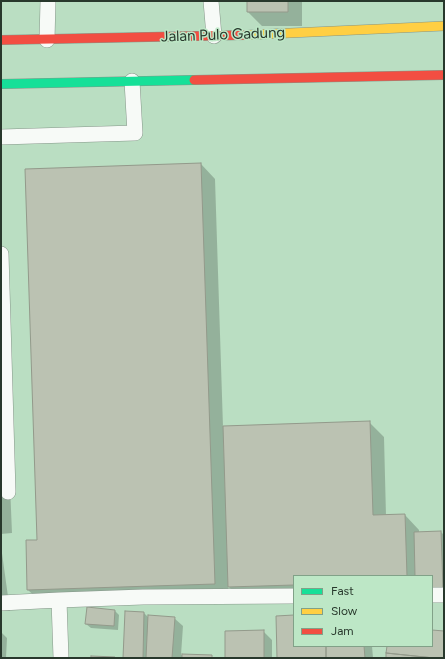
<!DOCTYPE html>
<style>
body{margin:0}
#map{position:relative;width:445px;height:659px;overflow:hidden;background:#c7ddcc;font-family:Figtree,sans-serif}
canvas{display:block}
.frame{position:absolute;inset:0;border:2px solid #28382c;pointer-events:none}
.legend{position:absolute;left:293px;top:575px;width:140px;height:72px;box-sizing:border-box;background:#bde7c6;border:1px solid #81a188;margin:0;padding:5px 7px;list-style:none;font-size:12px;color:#28382c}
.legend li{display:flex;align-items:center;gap:8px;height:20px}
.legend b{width:20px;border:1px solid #81a188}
</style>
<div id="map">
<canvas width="445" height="659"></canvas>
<div class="frame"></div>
<ul class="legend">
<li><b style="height:5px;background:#16e098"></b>Fast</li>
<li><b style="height:5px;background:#ffcf43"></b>Slow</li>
<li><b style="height:5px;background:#f24e42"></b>Jam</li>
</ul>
</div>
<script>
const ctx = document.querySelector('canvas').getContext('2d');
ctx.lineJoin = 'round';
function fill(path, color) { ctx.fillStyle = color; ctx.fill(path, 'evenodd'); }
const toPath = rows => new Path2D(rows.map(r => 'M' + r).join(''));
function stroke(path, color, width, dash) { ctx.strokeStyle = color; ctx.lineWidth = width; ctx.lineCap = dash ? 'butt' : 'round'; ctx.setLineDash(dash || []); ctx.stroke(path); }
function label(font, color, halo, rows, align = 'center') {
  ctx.font = font + ' Figtree,sans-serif'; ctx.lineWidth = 3; ctx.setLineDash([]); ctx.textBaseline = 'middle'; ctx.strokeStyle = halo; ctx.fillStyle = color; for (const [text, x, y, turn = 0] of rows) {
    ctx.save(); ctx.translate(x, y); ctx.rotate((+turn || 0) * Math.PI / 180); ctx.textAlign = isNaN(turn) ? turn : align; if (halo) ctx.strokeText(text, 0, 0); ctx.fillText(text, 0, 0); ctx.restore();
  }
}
const built = toPath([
 [1,1,444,1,444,658,1,658],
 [294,576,432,576,432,646,294,646]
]);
const shadow = toPath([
 [248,1,302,1,302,26,262,26,248,12],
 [201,164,215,179,223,427,369,422,384,437,386,516,405,515,419,530,419,533,441,532,444,535,444,597,432,576,294,576,294,600,243,601,228,586,229,598,43,604,28,590,38,541],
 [1,270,12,533,1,534],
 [1,546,10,611,1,611],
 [88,608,115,611,119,615,118,630,91,628,86,624],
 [144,613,149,618,174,618,183,626,181,655,211,656,213,658,183,658,183,657,181,657,181,658,124,658],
 [294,616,294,646,372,646,373,658,278,658],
 [263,631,272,640,272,658,226,658],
 [1,632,7,638,6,658,1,658]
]);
const building = toPath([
 [247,1,288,1,288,12,247,12,247,1],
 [201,163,215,584,27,590,26,540,37,540,25,169,201,163],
 [370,421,373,515,405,514,407,576,294,576,294,585,228,587,223,426,370,421],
 [441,531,443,588,432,588,432,576,415,576,414,532,441,531],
 [87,607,115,610,114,626,85,624,87,607],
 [125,611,144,612,143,658,123,658,125,611],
 [148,615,175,617,172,658,146,658,148,615],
 [294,615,294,646,326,646,326,658,277,658,276,616,294,615],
 [264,630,264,658,225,658,225,631,264,630],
 [432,630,444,631,444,658,434,658,386,653,387,646,432,646,432,630],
 [326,646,364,646,365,658,326,658,326,646],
 [386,653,434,658,386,658,386,653],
 [182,654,212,655,212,658,182,658,182,654],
 [91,656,115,657,115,658,91,658,91,656]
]);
const lane = toPath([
 [211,1,214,36],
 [47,40,48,1],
 [1,137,135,133,132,81],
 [1,254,8,492],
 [432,595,444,595],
 [59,600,61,658],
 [1,603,59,600,143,597,294,596]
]);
const fast = toPath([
 [1,84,194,80]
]);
const slow = toPath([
 [246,35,444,26]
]);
const jam = toPath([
 [1,40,246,35],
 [194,80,444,75]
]);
const streetNames = [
 ["Jalan Pulo Gadung",223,35,-2]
];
fill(built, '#badec2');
fill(shadow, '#0003');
fill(building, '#bbc2b2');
stroke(building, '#939a8b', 1);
stroke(lane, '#859689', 16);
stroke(fast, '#859689', 10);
stroke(slow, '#859689', 10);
stroke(jam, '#859689', 10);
stroke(lane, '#f7faf7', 15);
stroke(fast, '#16e098', 9);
stroke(slow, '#ffcf43', 9);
stroke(jam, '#f24e42', 9);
label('15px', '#28382c', '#bde7c6', streetNames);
</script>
